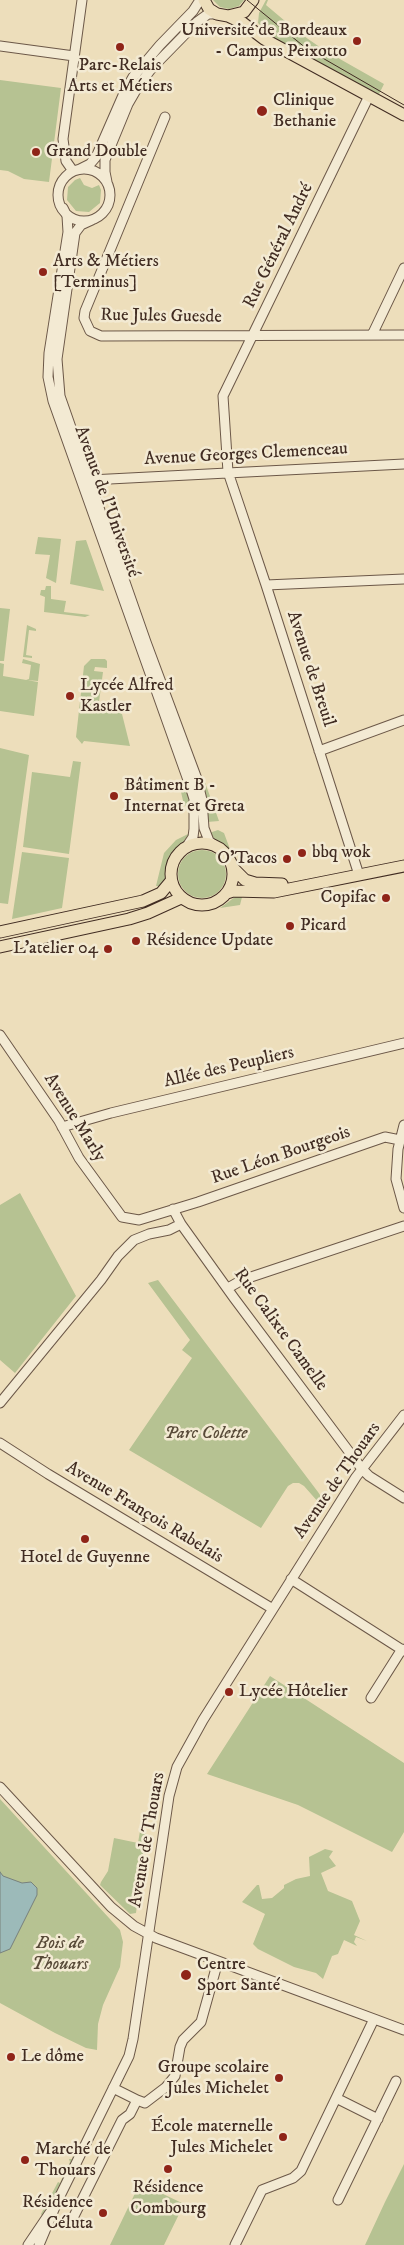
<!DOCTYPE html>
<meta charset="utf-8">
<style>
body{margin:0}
canvas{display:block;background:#eddebb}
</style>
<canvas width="404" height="2245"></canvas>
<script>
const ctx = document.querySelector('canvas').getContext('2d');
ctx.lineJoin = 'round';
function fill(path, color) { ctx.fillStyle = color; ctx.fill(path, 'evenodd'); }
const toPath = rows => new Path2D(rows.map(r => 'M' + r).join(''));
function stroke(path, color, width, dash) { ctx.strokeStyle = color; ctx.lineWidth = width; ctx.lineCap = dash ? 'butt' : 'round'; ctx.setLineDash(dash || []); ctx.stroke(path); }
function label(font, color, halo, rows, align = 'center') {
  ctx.font = font + ' "IM FELL DW Pica",serif'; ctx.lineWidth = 5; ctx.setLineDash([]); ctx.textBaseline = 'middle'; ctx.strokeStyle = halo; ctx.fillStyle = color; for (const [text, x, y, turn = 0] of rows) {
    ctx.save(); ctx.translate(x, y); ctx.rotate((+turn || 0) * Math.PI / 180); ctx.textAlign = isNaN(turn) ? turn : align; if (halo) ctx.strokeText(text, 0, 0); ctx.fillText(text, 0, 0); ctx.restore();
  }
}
const green = toPath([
 [213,0,244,0,239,6,229,9,220,7],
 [266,0,268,0,266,5,298,32,324,50,384,84,378,96,274,39,258,23,259,13],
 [0,80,61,88,49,182,24,179,8,171,0,170],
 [80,178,84,185,92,188,99,185,101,190,100,203,89,212,76,211,67,200,68,187,75,180],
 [38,537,61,539,56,583,46,578,50,555,35,554],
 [86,540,104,591,70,584,76,541],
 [46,586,51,586,51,599,66,601,64,612,90,615,85,617,44,612,45,597,40,595,41,590,45,590],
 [0,608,10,609,4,661,0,661],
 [27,625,36,629,36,631,29,630,26,655,32,656,32,658,23,657],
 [23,659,40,664,38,681,26,680,29,679,31,665,22,663],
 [91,659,105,659,107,661,107,668,95,667,94,671,103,672,99,702,116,705,117,711,122,714,130,746,84,741,82,744,76,737,84,666],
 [0,663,4,664,3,676,38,682,34,716,0,711],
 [0,748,29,755,8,904,0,903],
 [73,761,81,762,69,854,23,847,32,772,70,777],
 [203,777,211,799,210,805,206,811,200,778],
 [187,790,190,808,189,809,184,805,181,792],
 [214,807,219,821,207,822,206,814],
 [218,830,224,833,231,852,212,838,209,833],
 [190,833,185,841,172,853,167,863,165,880,161,886,156,886,164,853,176,840],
 '178 874a24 24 0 1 1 48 0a24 24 0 1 1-48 0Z',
 [22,852,69,858,62,908,12,919],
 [235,897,242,897,240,905,220,908],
 [20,1193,76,1296,15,1373,0,1360,0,1205],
 [158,1280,318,1492,322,1498,319,1503,304,1486,299,1483,293,1483,288,1486,261,1528,129,1450,192,1358,182,1350,190,1340,148,1283],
 [270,1676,404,1763,404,1832,392,1852,298,1805,207,1774],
 [0,1799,120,1930,123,1942,120,1967,103,2005,98,2024,97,2050,86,2048,55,2033,0,2003],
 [146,1829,136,1913,130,1914,100,1885,101,1882,108,1871,114,1838,138,1843,140,1831],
 [325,1849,333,1851,329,1857,336,1866,321,1873,328,1891,352,1901,360,1921,354,1935,367,1941,356,1937,354,1942,357,1946,344,1940,338,1954,332,1956,323,1979,316,1973,294,1967,258,1949,253,1944,265,1914,242,1902,257,1885,259,1885,262,1899,272,1898,284,1888,284,1885,296,1879,310,1876,309,1857],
 [74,2149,78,2151,43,2217,41,2214,58,2182,60,2183,64,2174,63,2173,64,2170,66,2171,70,2162,69,2159,72,2159,73,2156,72,2154],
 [404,2164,404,2245,365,2245,385,2202],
 [140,2183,184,2204,164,2245,110,2245]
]);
const water = toPath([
 [0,1872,3,1876,22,1883,31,1882,37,1888,37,1895,10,1949,0,1953,0,1872]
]);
const minor = toPath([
 [0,46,74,56],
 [165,117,85,311,84,318,90,331,101,336,404,335],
 [80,169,90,164,96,157,124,93,133,77,160,45,193,11,200,0],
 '58 195a26 26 0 1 1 52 0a26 26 0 1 1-52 0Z',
 [73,171,66,161,63,139,82,0],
 [107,182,105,172,105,160,128,104,139,85,152,68,197,22,208,14,217,14],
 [63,208,67,216,68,232,49,353,48,377,53,401,189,783,194,799,194,829,193,837,187,846],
 [92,220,81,225,75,233,57,359,60,396,146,642,197,779,202,800,204,828,209,841,214,845],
 [372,335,404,268],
 [90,480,404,464],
 [266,585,404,579],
 [319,751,404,720],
 [359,875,266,585,228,472,223,396,369,96],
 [0,1035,59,1121,79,1158,122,1217,139,1220,198,1202,385,1137,400,1140],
 [404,1125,398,1149,396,1179,404,1208],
 [62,1127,111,1113,404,1043],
 [173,1209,181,1224,234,1298,362,1469,369,1476,404,1498],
 [228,1288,242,1280,404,1226],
 [0,1403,101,1280,118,1256,134,1240,149,1234,169,1230,181,1224],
 [0,1443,48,1474,273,1609],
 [291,1579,404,1651],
 [371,1698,402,1649],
 [0,1787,111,1907,134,1926,156,1938,404,2030],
 [336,2098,378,2119],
 [137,2100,145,2103,166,2087,175,2076,180,2047,183,2040,201,2022,218,1961],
 [338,2200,396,2081],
 [72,2220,122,2120,130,2114,137,2100,113,2088],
 [28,2245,51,2211],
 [39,2245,58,2200,129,2056,133,2039,169,1796,177,1767,203,1720,356,1477,404,1415],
 [235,2245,262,2190,293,2178,301,2171,374,2019]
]);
const major = toPath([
 [204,0,209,9,217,14,228,16,244,12,253,0],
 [228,16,243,23,264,39,404,115],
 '171 874a31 31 0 1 1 62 0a31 31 0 1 1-62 0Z',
 [233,868,245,880,255,883,282,884],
 [227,893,233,891,274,892,404,866],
 [0,932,143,901,161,893,171,881],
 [0,947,129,919,148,913,181,898]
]);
const tram = toPath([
 [247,0,307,49,404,105]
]);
const markers = [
 [357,41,5,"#8f2418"],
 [120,47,5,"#8f2418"],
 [262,111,6,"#8f2418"],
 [36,152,5,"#8f2418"],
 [43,272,5,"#8f2418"],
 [70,696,5,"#8f2418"],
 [114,796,5,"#8f2418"],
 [302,853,5,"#8f2418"],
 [287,859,5,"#8f2418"],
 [386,898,5,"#8f2418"],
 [290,926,5,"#8f2418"],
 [136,941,5,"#8f2418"],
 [108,949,5,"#8f2418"],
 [85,1539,5,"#8f2418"],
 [229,1692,5,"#8f2418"],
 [186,1975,6,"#8f2418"],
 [11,2057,5,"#8f2418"],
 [279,2078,5,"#8f2418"],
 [283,2137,5,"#8f2418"],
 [25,2160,5,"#8f2418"],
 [168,2169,5,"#8f2418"],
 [103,2213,5,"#8f2418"]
];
const poiNames = [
 ["Université de Bordeaux",347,31,"right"],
 ["- Campus Peixotto",347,52,"right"],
 ["Parc-Relais",120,66,"center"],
 ["Arts et Métiers",120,87,"center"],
 ["Clinique",273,101],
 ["Bethanie",273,122],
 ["Grand Double",46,152],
 ["Arts & Métiers",53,262],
 ["[Terminus]",53,283],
 ["Lycée Alfred",80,686],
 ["Kastler",80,707],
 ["Bâtiment B -",124,786],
 ["Internat et Greta",124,807],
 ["bbq wok",312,853],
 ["O'Tacos",277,859,"right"],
 ["Copifac",376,898,"right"],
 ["Picard",300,926],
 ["Résidence Update",146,941],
 ["L'atelier 04",98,949,"right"],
 ["Hotel de Guyenne",85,1558,"center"],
 ["Lycée Hôtelier",239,1692],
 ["Centre",197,1965],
 ["Sport Santé",197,1986],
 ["Le dôme",21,2057],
 ["Groupe scolaire",269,2068,"right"],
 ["Jules Michelet",269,2089,"right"],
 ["École maternelle",273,2127,"right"],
 ["Jules Michelet",273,2148,"right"],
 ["Marché de",35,2150],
 ["Thouars",35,2171],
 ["Résidence",168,2188,"center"],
 ["Combourg",168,2209,"center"],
 ["Résidence",93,2203,"right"],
 ["Céluta",93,2224,"right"]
];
const streetNames = [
 ["Rue Général André",279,246,-64],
 ["Rue Jules Guesde",161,317,1],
 ["Avenue Georges Clemenceau",246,455,-3],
 ["Avenue de l'Université",106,502,70],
 ["Avenue de Breuil",310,669,72],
 ["Allée des Peupliers",229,1068,-13],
 ["Avenue Marly",74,1118,58],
 ["Rue Léon Bourgeois",281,1156,-19],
 ["Rue Calixte Camelle",280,1330,54],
 ["Avenue de Thouars",338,1481,-55],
 ["Avenue François Rabelais",144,1513,31],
 ["Avenue de Thouars",148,1840,-80]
];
const parkNames = [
 ["Parc Colette",206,1434],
 ["Bois de",60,1944],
 ["Thouars",60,1965]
];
fill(green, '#b6c292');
fill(water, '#9cbab9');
stroke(water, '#78817d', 1);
stroke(minor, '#6c5848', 11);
stroke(major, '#412c22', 13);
stroke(minor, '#f3ead3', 9);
stroke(major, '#eddebb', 11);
stroke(tram, '#412c22', 1);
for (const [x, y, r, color] of markers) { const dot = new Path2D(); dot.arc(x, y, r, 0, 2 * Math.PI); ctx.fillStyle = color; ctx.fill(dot); stroke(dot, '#f3ead3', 2); }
label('18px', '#412c22', '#f3ead3', poiNames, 'left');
label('18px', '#412c22', '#f3ead3', streetNames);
label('italic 18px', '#584a38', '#f3ead3', parkNames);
</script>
